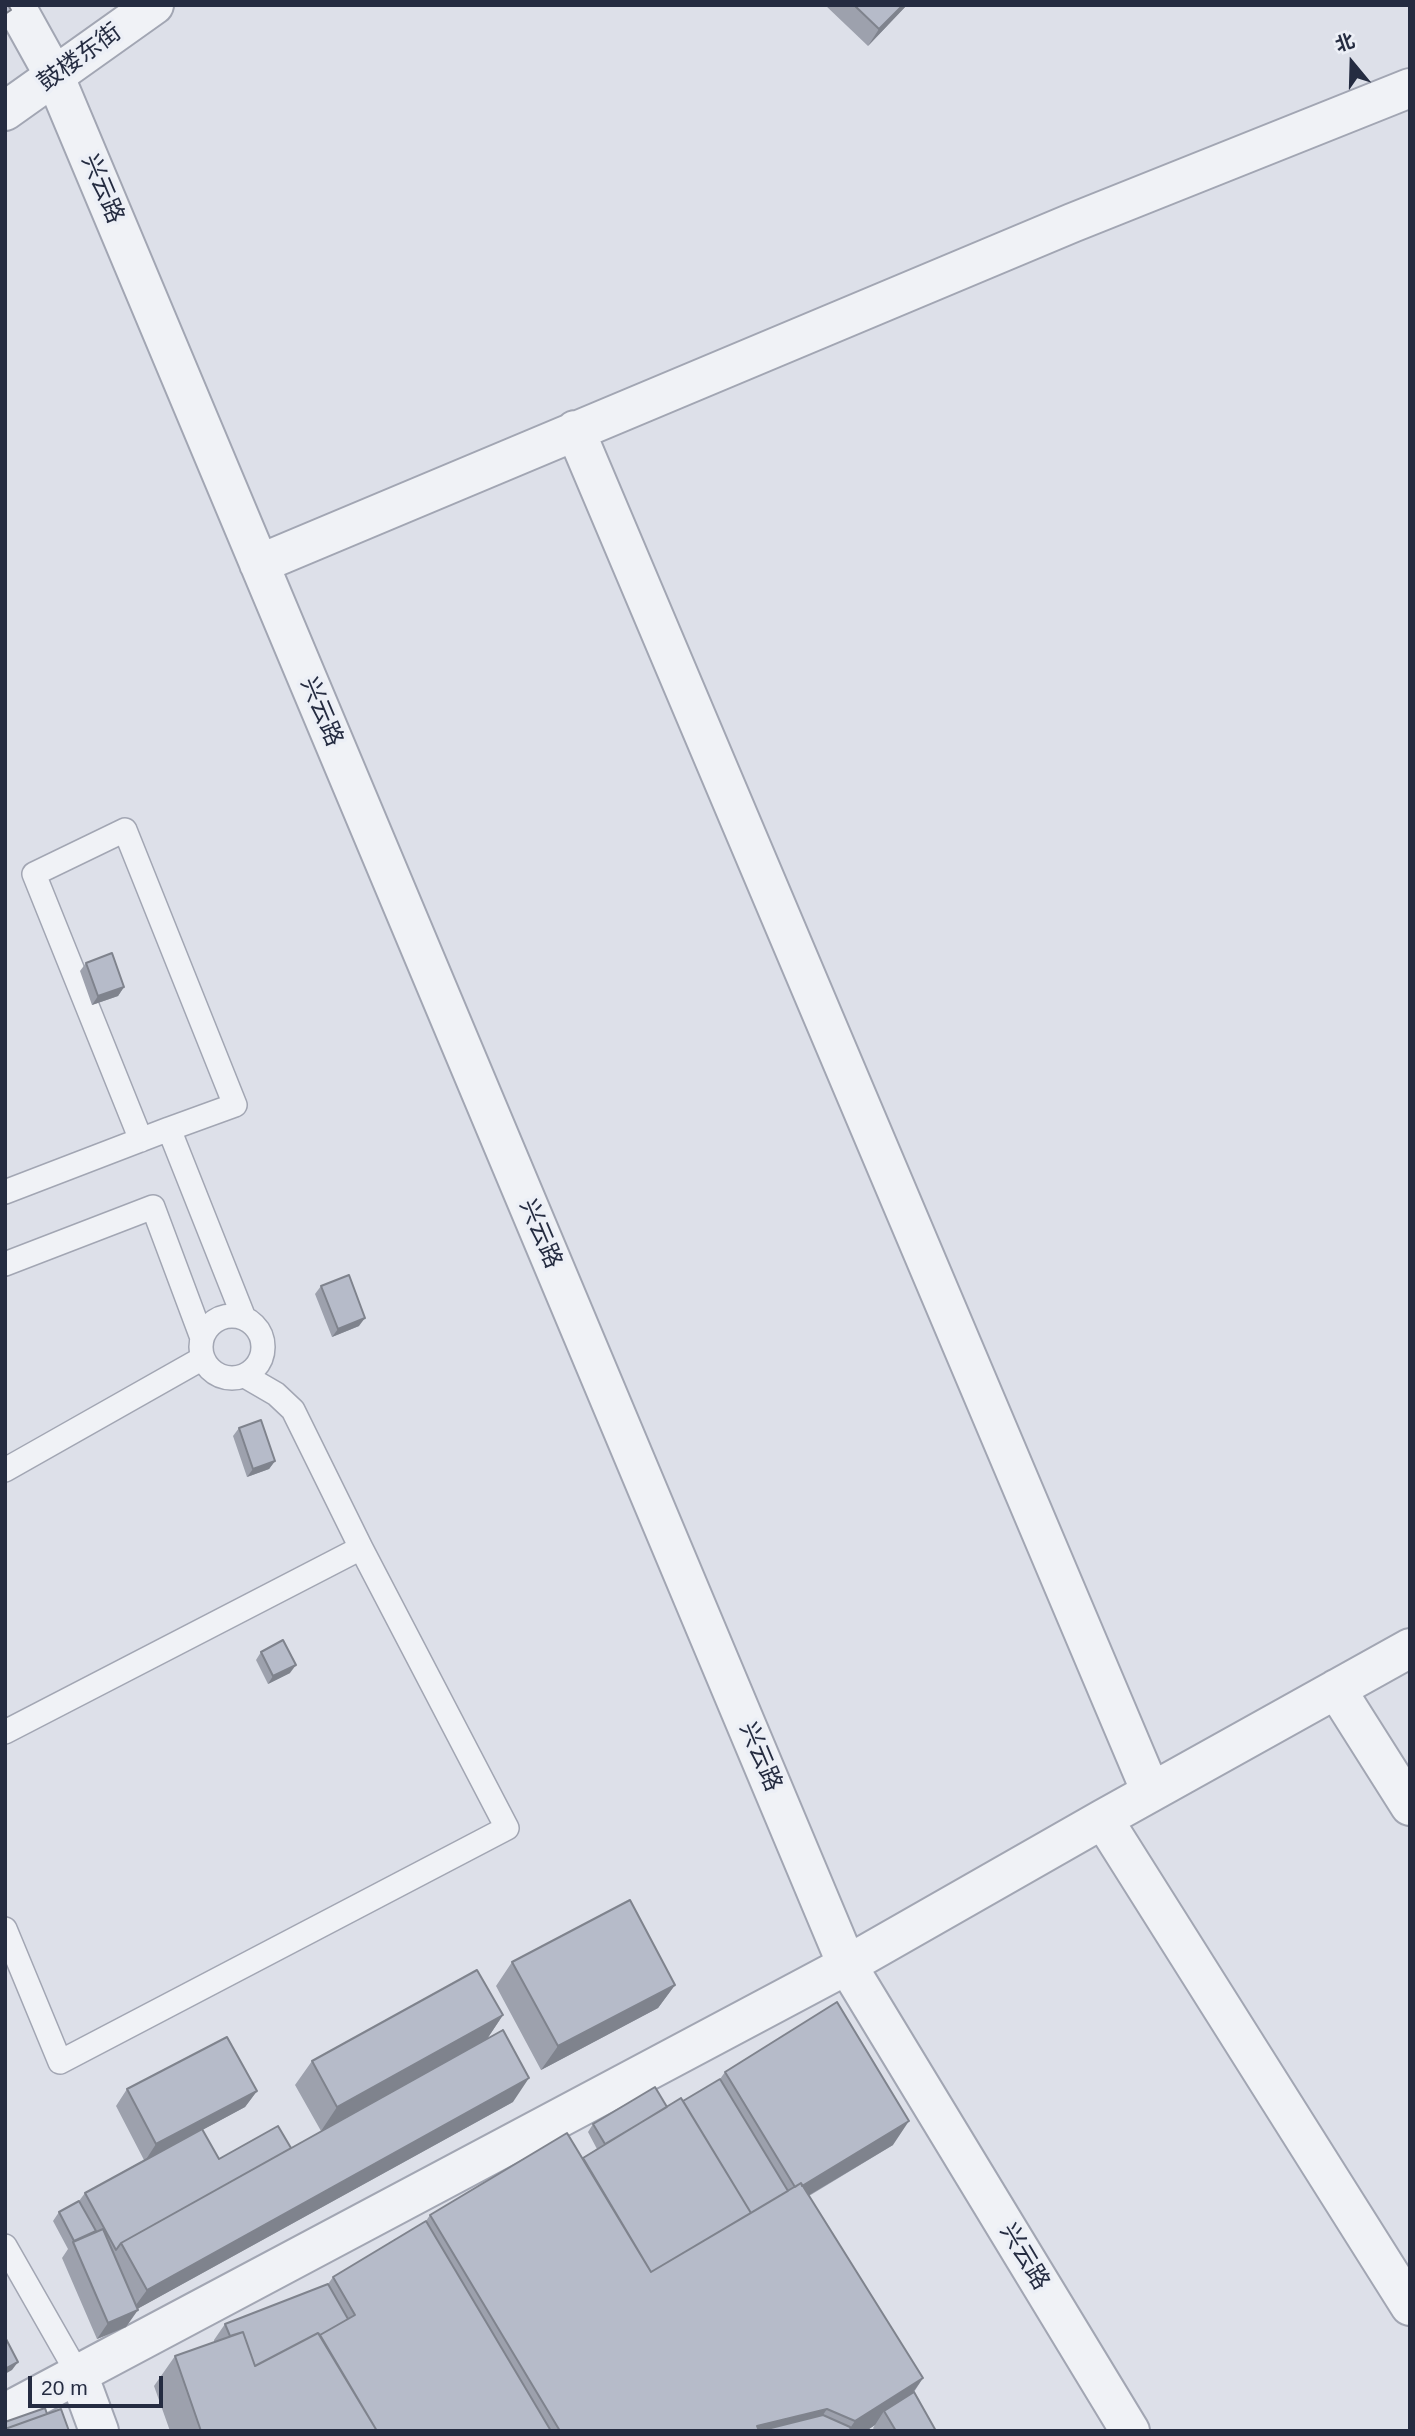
<!DOCTYPE html>
<meta charset="utf-8">
<style>
body{margin:0}
#map{position:relative;width:1415px;height:2436px;overflow:hidden;background:#dde0e9;font-family:Helvetica,"Noto Sans SC",sans-serif}
canvas{display:block}
.frame{position:absolute;inset:0;border:7px solid #252c41;pointer-events:none}
.north{position:absolute;left:1317px;top:28px;width:70px;height:70px;-webkit-text-stroke:5px #eceff6;paint-order:stroke;rotate:341deg;font-size:19px;font-weight:700;line-height:28px;text-align:center;color:#252c41}
.north::after{content:'';display:block;margin:auto;width:24px;height:32px;background:#252c41;clip-path:polygon(50% 0,100% 100%,50% 72%,0 100%)}
.scale{position:absolute;left:28px;top:2376px;width:135px;height:32px;box-sizing:border-box;border:4px solid #252c41;border-top:0;padding-left:9px;font-size:21px;line-height:24px;white-space:nowrap;color:#252c41;-webkit-text-stroke:5px #eceff6;paint-order:stroke}
</style>
<div id="map">
<canvas width="1415" height="2436"></canvas>
<div class="frame"></div>
<div class="north">北</div>
<div class="scale">20 m</div>
</div>
<script>
const ctx = document.querySelector('canvas').getContext('2d');
ctx.lineJoin = 'round';
const toPath = rows => new Path2D(rows.map(r => 'M' + r).join(''));
function stroke(path, color, width, dash) { ctx.strokeStyle = color; ctx.lineWidth = width; ctx.lineCap = dash ? 'butt' : 'round'; ctx.setLineDash(dash || []); ctx.stroke(path); }
function fill(path, color) { ctx.fillStyle = color; ctx.fill(path, 'evenodd'); }
function label(font, color, halo, rows, align = 'center') {
  ctx.font = font + ' Helvetica,"Noto Sans SC",sans-serif'; ctx.lineWidth = 7; ctx.setLineDash([]); ctx.textBaseline = 'middle'; ctx.strokeStyle = halo; ctx.fillStyle = color; for (const [text, x, y, turn = 0] of rows) {
    ctx.save(); ctx.translate(x, y); ctx.rotate((+turn || 0) * Math.PI / 180); ctx.textAlign = isNaN(turn) ? turn : align; if (halo) ctx.strokeText(text, 0, 0); ctx.fillText(text, 0, 0); ctx.restore();
  }
}
const lane = toPath([
 [141,1140,34,874,125,830,235,1105,169,1129],
 [5,1192,169,1129,244,1318],
 [5,1264,153,1207,202,1338],
 '201 1347a31 31 0 1 1 62 0a31 31 0 1 1-62 0Z',
 [5,1470,203,1358],
 [5,1732,361,1548,293,1410,276,1394,245,1376],
 [5,1929,60,2062,507,1828,361,1548],
 [5,2246,78,2374]
]);
const street = toPath([
 [15,5,55,77,847,1965,1130,2431],
 [5,111,154,5],
 [575,430,1151,1792],
 [259,564,1072,223,1410,88],
 [1336,1689,1410,1806],
 [1103,1819,1410,2306],
 [78,2374,99,2431],
 [5,2413,847,1965,1103,1819,1410,1648]
]);
const wall = toPath([
 [825,5,907,5,868,46],
 [86,963,124,987,118,996,92,1005,80,971],
 [321,1286,359,1326,332,1337,315,1294],
 [239,1428,275,1461,269,1469,247,1477,233,1436],
 [261,1652,290,1673,268,1684,256,1660],
 [512,1962,675,1985,658,2008,541,2070,496,1986],
 [503,2015,487,2039,321,2131,295,2085,312,2061],
 [725,2072,893,2145,809,2196,923,2378,914,2392,936,2431,875,2431,873,2428,875,2425,866,2431,170,2431,154,2386,175,2356,214,2342,214,2340,225,2324,328,2284,333,2277,426,2221,430,2215,582,2158,597,2149,588,2132,593,2124,667,2107,683,2101,720,2079],
 [127,2089,257,2091,245,2107,202,2130,219,2159,291,2148,513,2102,137,2309,126,2327,97,2339,62,2258,68,2249,53,2221,59,2212,79,2201,85,2193,144,2160,116,2106]
]);
const shadedWall = toPath([
 [903,5,907,5,868,46,879,29],
 [124,987,118,996,92,1005,98,996],
 [365,1318,359,1326,332,1337,338,1329],
 [275,1461,269,1469,247,1477,253,1469],
 [296,1665,290,1673,268,1684,273,1676],
 [675,1985,658,2008,541,2070,558,2046],
 [503,2015,487,2039,321,2131,337,2107],
 [529,2078,513,2102,130,2313,147,2290],
 [257,2091,245,2107,145,2161,156,2144],
 [909,2121,893,2145,630,2302,796,2189],
 [138,2310,126,2327,97,2339,108,2323],
 [18,2362,12,2370,5,2374,5,2369],
 [923,2378,902,2408,884,2411,875,2425,866,2431,848,2431,855,2421],
 [827,2409,812,2431,754,2431,757,2426]
]);
const building = toPath([
 [5,5,8,5,11,10,5,14,5,5],
 [854,5,903,5,879,29,854,5],
 [112,953,124,987,98,996,86,963,112,953],
 [349,1275,365,1318,338,1329,321,1286,349,1275],
 [261,1420,275,1461,253,1469,239,1428,261,1420],
 [283,1640,296,1665,273,1676,261,1652,283,1640],
 [630,1900,675,1985,558,2046,512,1962,630,1900],
 [477,1970,503,2015,337,2107,312,2061,477,1970],
 [837,2002,909,2121,802,2186,801,2183,795,2187,725,2072,837,2002],
 [503,2030,529,2078,147,2290,121,2243,503,2030],
 [227,2037,257,2091,156,2144,127,2089,227,2037],
 [720,2079,788,2191,751,2213,683,2101,720,2079],
 [655,2087,667,2107,605,2144,593,2124,655,2087],
 [681,2098,751,2213,651,2272,583,2158,681,2098],
 [278,2126,291,2148,121,2243,116,2250,85,2193,202,2129,219,2159,278,2126],
 [567,2133,651,2272,801,2183,923,2378,855,2421,827,2409,757,2426,759,2431,560,2431,430,2215,567,2133],
 [79,2201,96,2231,74,2241,59,2212,79,2201],
 [426,2221,551,2431,377,2431,320,2335,355,2315,333,2277,426,2221],
 [103,2229,138,2310,108,2323,73,2242,103,2229],
 [328,2284,348,2319,320,2335,318,2333,255,2366,243,2332,230,2336,225,2324,328,2284],
 [243,2332,255,2366,318,2333,377,2431,201,2431,175,2356,243,2332],
 [5,2337,18,2362,5,2369,6,2368,5,2337],
 [914,2392,936,2431,896,2431,884,2411,914,2392],
 [45,2408,47,2414,5,2429,5,2422,45,2408],
 [61,2409,69,2431,5,2431,5,2429,61,2409],
 [823,2415,850,2427,851,2431,759,2431,823,2415]
]);
const streetNames = [
 ["鼓楼东街",80,58,-36],
 ["兴云路",102,189,67],
 ["兴云路",321,712,67],
 ["兴云路",540,1234,67],
 ["兴云路",760,1757,67],
 ["兴云路",1024,2257,59]
];
stroke(lane, '#a2a6b3', 26);
stroke(street, '#a2a6b3', 42);
stroke(lane, '#f0f2f6', 23);
stroke(street, '#f0f2f6', 38);
fill(wall, '#9da1ad');
fill(shadedWall, '#7f838d');
fill(building, '#b6bbc9');
stroke(building, '#7f838d', 2);
label('24px', '#252c41', '#eceff6', streetNames);
</script>
